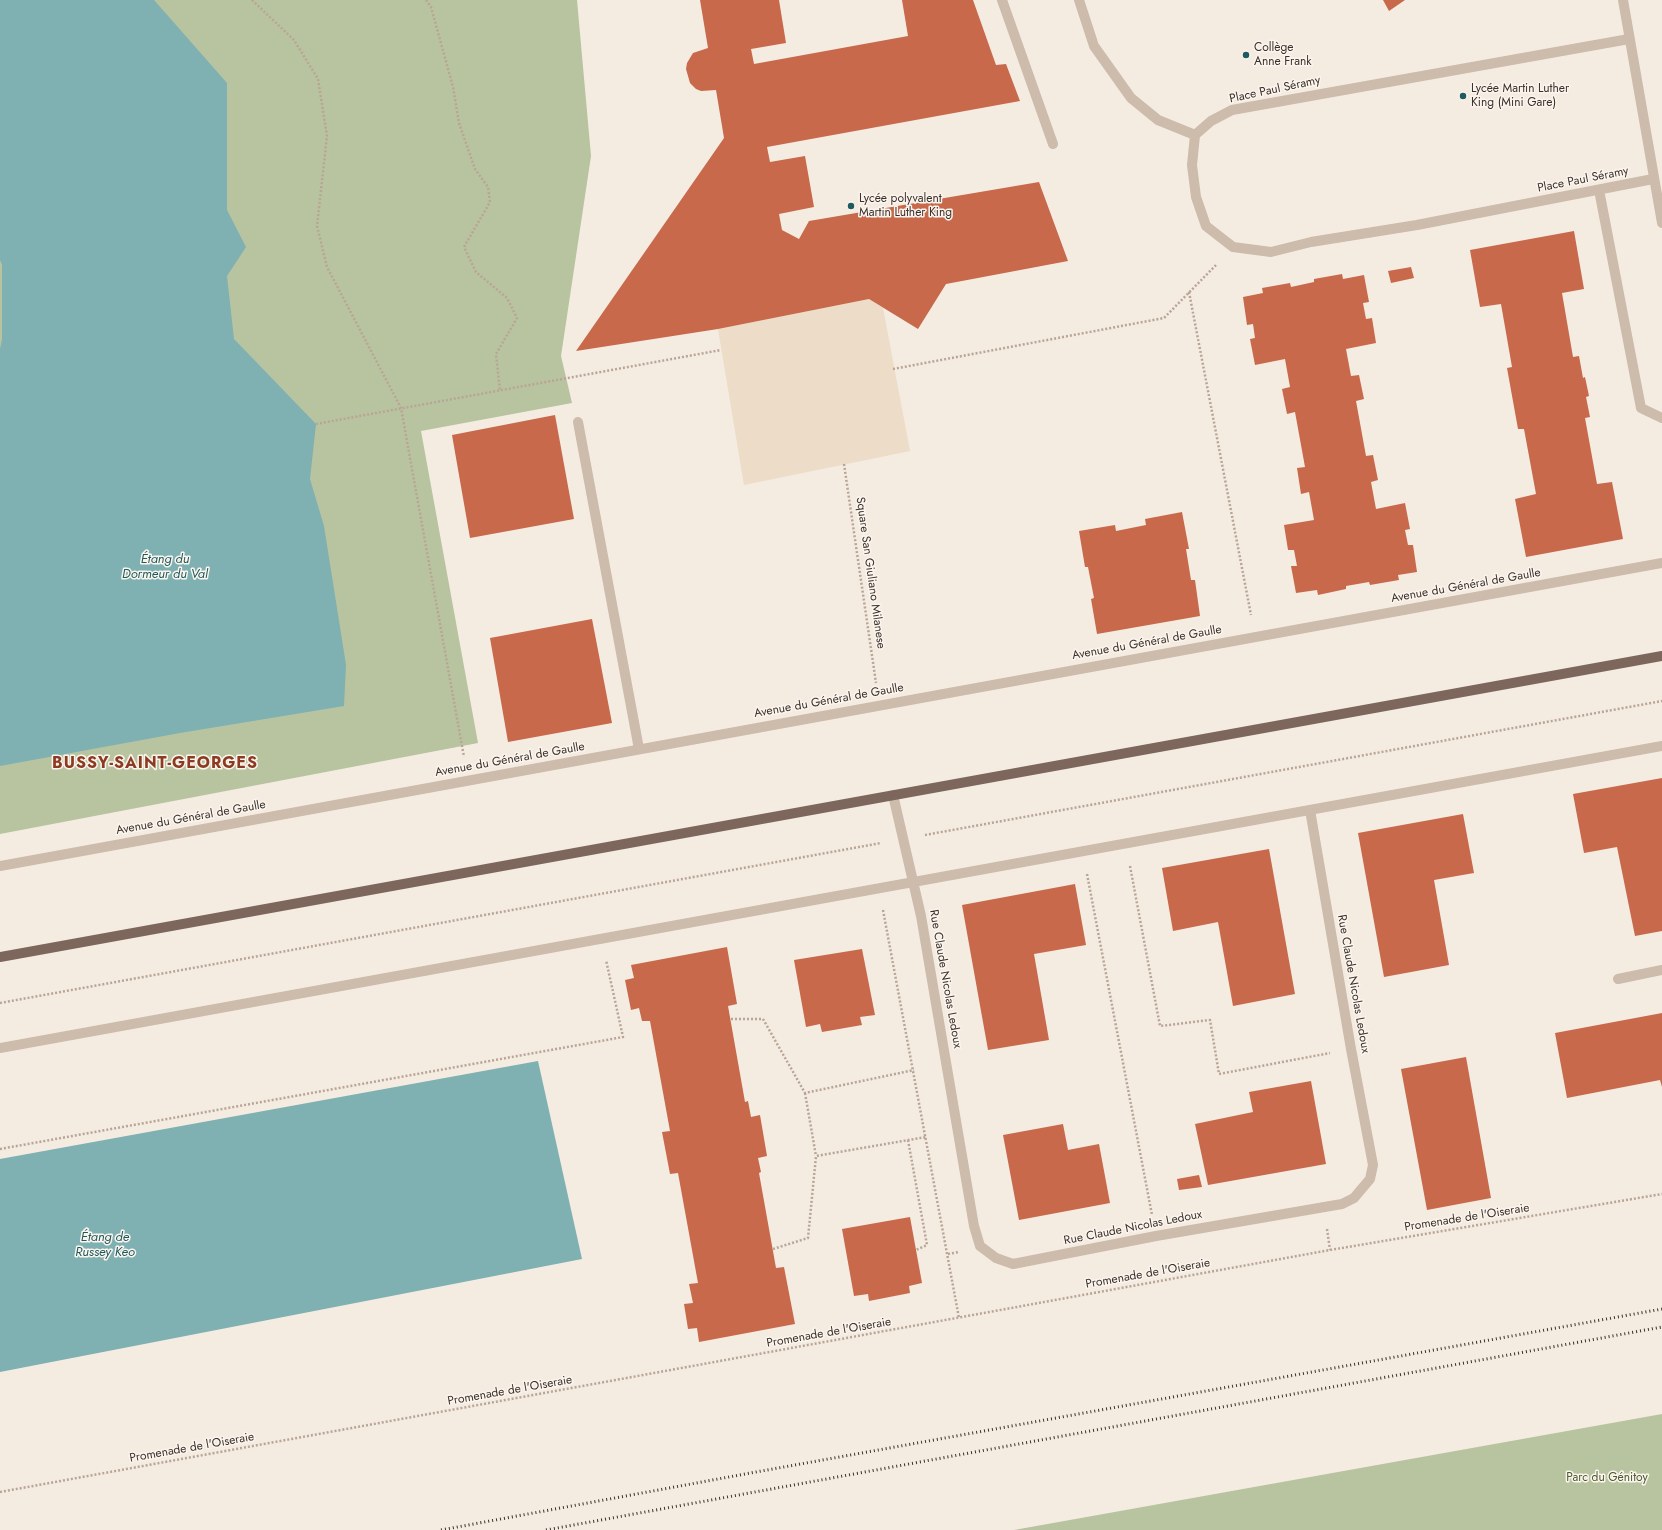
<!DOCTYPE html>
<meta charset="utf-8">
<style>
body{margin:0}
canvas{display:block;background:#f4ebe1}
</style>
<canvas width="1662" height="1530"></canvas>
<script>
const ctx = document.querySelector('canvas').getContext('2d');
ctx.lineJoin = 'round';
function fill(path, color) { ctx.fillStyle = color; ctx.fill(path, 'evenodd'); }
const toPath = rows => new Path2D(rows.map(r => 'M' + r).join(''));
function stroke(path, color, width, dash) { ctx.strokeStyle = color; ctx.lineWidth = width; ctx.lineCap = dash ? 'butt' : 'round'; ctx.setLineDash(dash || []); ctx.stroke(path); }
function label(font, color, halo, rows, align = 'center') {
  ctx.font = font + ' Jost,sans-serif'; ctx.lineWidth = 3; ctx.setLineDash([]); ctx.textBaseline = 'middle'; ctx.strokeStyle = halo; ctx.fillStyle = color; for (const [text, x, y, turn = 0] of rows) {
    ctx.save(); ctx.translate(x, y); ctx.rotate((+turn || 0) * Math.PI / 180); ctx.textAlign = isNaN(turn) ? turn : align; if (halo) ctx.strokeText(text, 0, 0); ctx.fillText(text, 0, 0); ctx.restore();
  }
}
const green = toPath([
 [0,0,577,0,591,156,561,356,572,403,421,431,478,743,0,834],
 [1662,1414,1662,1530,1014,1530]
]);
const plaza = toPath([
 [869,299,883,308,910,451,744,485,718,329]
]);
const water = toPath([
 [0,0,154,0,227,83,227,210,246,247,227,276,234,339,316,424,310,479,324,526,346,665,344,706,180,733,0,766,0,349,2,339,2,265,0,260],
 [538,1061,582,1259,0,1372,0,1159]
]);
const building = toPath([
 [700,0,779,0,786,43,751,49,754,64,908,36,902,0,973,0,996,65,1006,64,1020,101,767,147,770,162,805,156,814,207,779,214,782,230,799,239,809,221,1039,182,1068,261,946,284,918,329,869,299,718,329,576,351,724,138,716,90,701,91,696,89,690,83,686,69,687,63,693,53,708,48],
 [1383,0,1405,0,1389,11],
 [1574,231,1584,289,1562,293,1573,357,1579,356,1583,378,1585,377,1589,396,1586,397,1590,417,1585,418,1597,484,1612,482,1623,539,1526,557,1515,499,1536,494,1524,429,1518,429,1507,368,1512,367,1501,304,1480,307,1470,250],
 [1411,267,1414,278,1391,283,1388,271],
 [1342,274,1343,279,1364,275,1369,302,1363,303,1366,319,1372,318,1376,343,1346,349,1351,376,1359,375,1364,399,1356,401,1366,456,1373,455,1378,480,1371,482,1376,509,1405,503,1410,529,1405,530,1408,545,1413,545,1417,572,1398,575,1399,580,1370,585,1369,582,1346,586,1346,589,1318,595,1317,590,1296,593,1291,566,1297,566,1294,550,1288,550,1284,525,1314,520,1309,492,1301,494,1297,468,1305,467,1295,412,1287,414,1282,389,1290,387,1285,359,1255,365,1250,339,1255,338,1253,324,1247,325,1243,297,1263,293,1262,288,1290,283,1291,287,1314,282,1314,279],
 [555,415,574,519,470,538,452,435],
 [1182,512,1189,549,1186,549,1191,580,1195,580,1200,616,1097,634,1091,599,1094,598,1088,567,1085,567,1079,531,1115,525,1116,531,1146,525,1145,519],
 [592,619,612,723,508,742,490,638],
 [1662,778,1662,931,1635,936,1617,847,1584,853,1573,794],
 [1463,814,1474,873,1434,880,1449,965,1384,977,1358,833],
 [1269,849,1295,994,1233,1006,1218,922,1173,931,1162,868],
 [1075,884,1086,945,1034,954,1049,1040,988,1050,962,905],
 [727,947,737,1004,728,1006,745,1102,748,1101,751,1117,760,1115,767,1156,758,1158,761,1172,759,1173,776,1268,784,1267,795,1324,699,1342,697,1328,688,1329,684,1304,693,1303,689,1284,698,1283,678,1173,670,1174,662,1132,670,1131,650,1021,642,1021,639,1008,631,1010,625,980,634,978,631,965],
 [862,949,875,1015,860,1017,862,1025,822,1032,820,1024,806,1027,794,960],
 [1662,1013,1662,1087,1660,1080,1567,1098,1555,1033],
 [1466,1057,1491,1198,1427,1210,1401,1069],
 [1311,1081,1326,1164,1208,1185,1195,1124,1253,1112,1249,1092],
 [1063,1124,1068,1150,1099,1144,1110,1203,1019,1220,1003,1135],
 [1199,1175,1202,1187,1179,1190,1177,1179],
 [910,1217,922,1283,909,1286,910,1293,869,1301,868,1294,854,1296,842,1229]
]);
const path = toPath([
 [252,0,294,40,318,79,327,136,317,226,327,267,401,408,464,757],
 [426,0,431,7,453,87,459,123,475,169,488,187,490,202,464,247,476,272,507,298,517,318,496,354,500,390],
 [1189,292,1251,615],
 [893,369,1164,318,1217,264],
 [316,424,721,350],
 [844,464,876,683],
 [925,835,1662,701],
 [1130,866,1160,1026,1210,1020,1219,1074,1330,1053],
 [1087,874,1152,1215],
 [883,910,959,1318],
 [0,1003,881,843],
 [731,1019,763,1019,805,1093,914,1070],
 [805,1093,816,1156],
 [908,1140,927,1245,916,1250],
 [0,1149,623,1037,606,960],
 [1327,1229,1330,1250],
 [773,1249,808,1238,816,1156,926,1137],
 [948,1254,959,1252],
 [0,1492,1330,1250,1662,1194]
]);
const minor = toPath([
 [1002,0,1053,144],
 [1079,0,1094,46,1131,98,1158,120,1195,135],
 [1623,0,1662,223],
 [1629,39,1232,110,1211,121,1195,135,1192,165,1196,197,1206,226,1233,247,1271,252,1311,242,1417,225,1653,179],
 [1599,190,1641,408,1662,418],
 [578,422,639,749],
 [893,795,921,916,974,1226,980,1246,996,1258,1013,1264,1156,1236,1342,1204,1354,1198,1370,1179,1373,1165,1351,1049,1310,810],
 [0,866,1662,563],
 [1618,979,1662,970],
 [0,1048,1662,746]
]);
const major = toPath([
 [0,957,1662,656]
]);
const rail = toPath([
 [441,1530,756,1472,1662,1309],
 [546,1530,1662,1327]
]);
const markers = [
 [1246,55,4,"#1f5a5e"],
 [1463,96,4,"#1f5a5e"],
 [851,206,4,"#1f5a5e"]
];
const poiNames = [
 ["Collège",1254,48],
 ["Anne Frank",1254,62],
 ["Lycée Martin Luther",1471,89],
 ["King (Mini Gare)",1471,103],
 ["Lycée polyvalent",859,199],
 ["Martin Luther King",859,213]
];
const streetNames = [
 ["Place Paul Séramy",1275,90,-12],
 ["Place Paul Séramy",1583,180,-11],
 ["Square San Giuliano Milanese",870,573,82],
 ["Avenue du Général de Gaulle",1466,586,-10],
 ["Avenue du Général de Gaulle",1147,643,-10],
 ["Avenue du Général de Gaulle",829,701,-10],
 ["Avenue du Général de Gaulle",510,760,-10],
 ["Avenue du Général de Gaulle",191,818,-10],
 ["Rue Claude Nicolas Ledoux",945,979,80],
 ["Rue Claude Nicolas Ledoux",1353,984,80],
 ["Promenade de l'Oiseraie",1467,1218,-9],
 ["Rue Claude Nicolas Ledoux",1133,1228,-11],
 ["Promenade de l'Oiseraie",1148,1274,-10],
 ["Promenade de l'Oiseraie",829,1333,-10],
 ["Promenade de l'Oiseraie",510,1391,-10],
 ["Promenade de l'Oiseraie",192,1448,-10]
];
const parkNames = [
 ["Parc du Génitoy",1607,1478]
];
const waterNames = [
 ["Étang du",165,560],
 ["Dormeur du Val",165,575],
 ["Étang de",105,1238],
 ["Russey Keo",105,1253]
];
const districtNames = [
 ["BUSSY-SAINT-GEORGES",155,764]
];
fill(green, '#b8c4a0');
fill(plaza, '#ecdcc8');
fill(water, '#7fb0b2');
fill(building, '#c8694b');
stroke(path, '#b9a596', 2.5, [2, 2]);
stroke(minor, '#cdbbac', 10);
stroke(major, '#7d675c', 10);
stroke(rail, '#3b302b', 3, [1, 3]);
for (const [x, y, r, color] of markers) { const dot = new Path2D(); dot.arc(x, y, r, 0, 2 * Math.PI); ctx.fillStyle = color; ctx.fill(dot); stroke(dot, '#fbf5ee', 1.5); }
label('12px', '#3b302b', '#fbf5ee', poiNames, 'left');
label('12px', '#3b302b', '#fbf5ee', streetNames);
label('12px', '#4a5a2e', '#fbf5ee', parkNames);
label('italic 13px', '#1f5a5e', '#fbf5ee', waterNames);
ctx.letterSpacing = '1px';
label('bold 16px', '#8c3b22', '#fbf5ee', districtNames);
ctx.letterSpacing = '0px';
</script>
